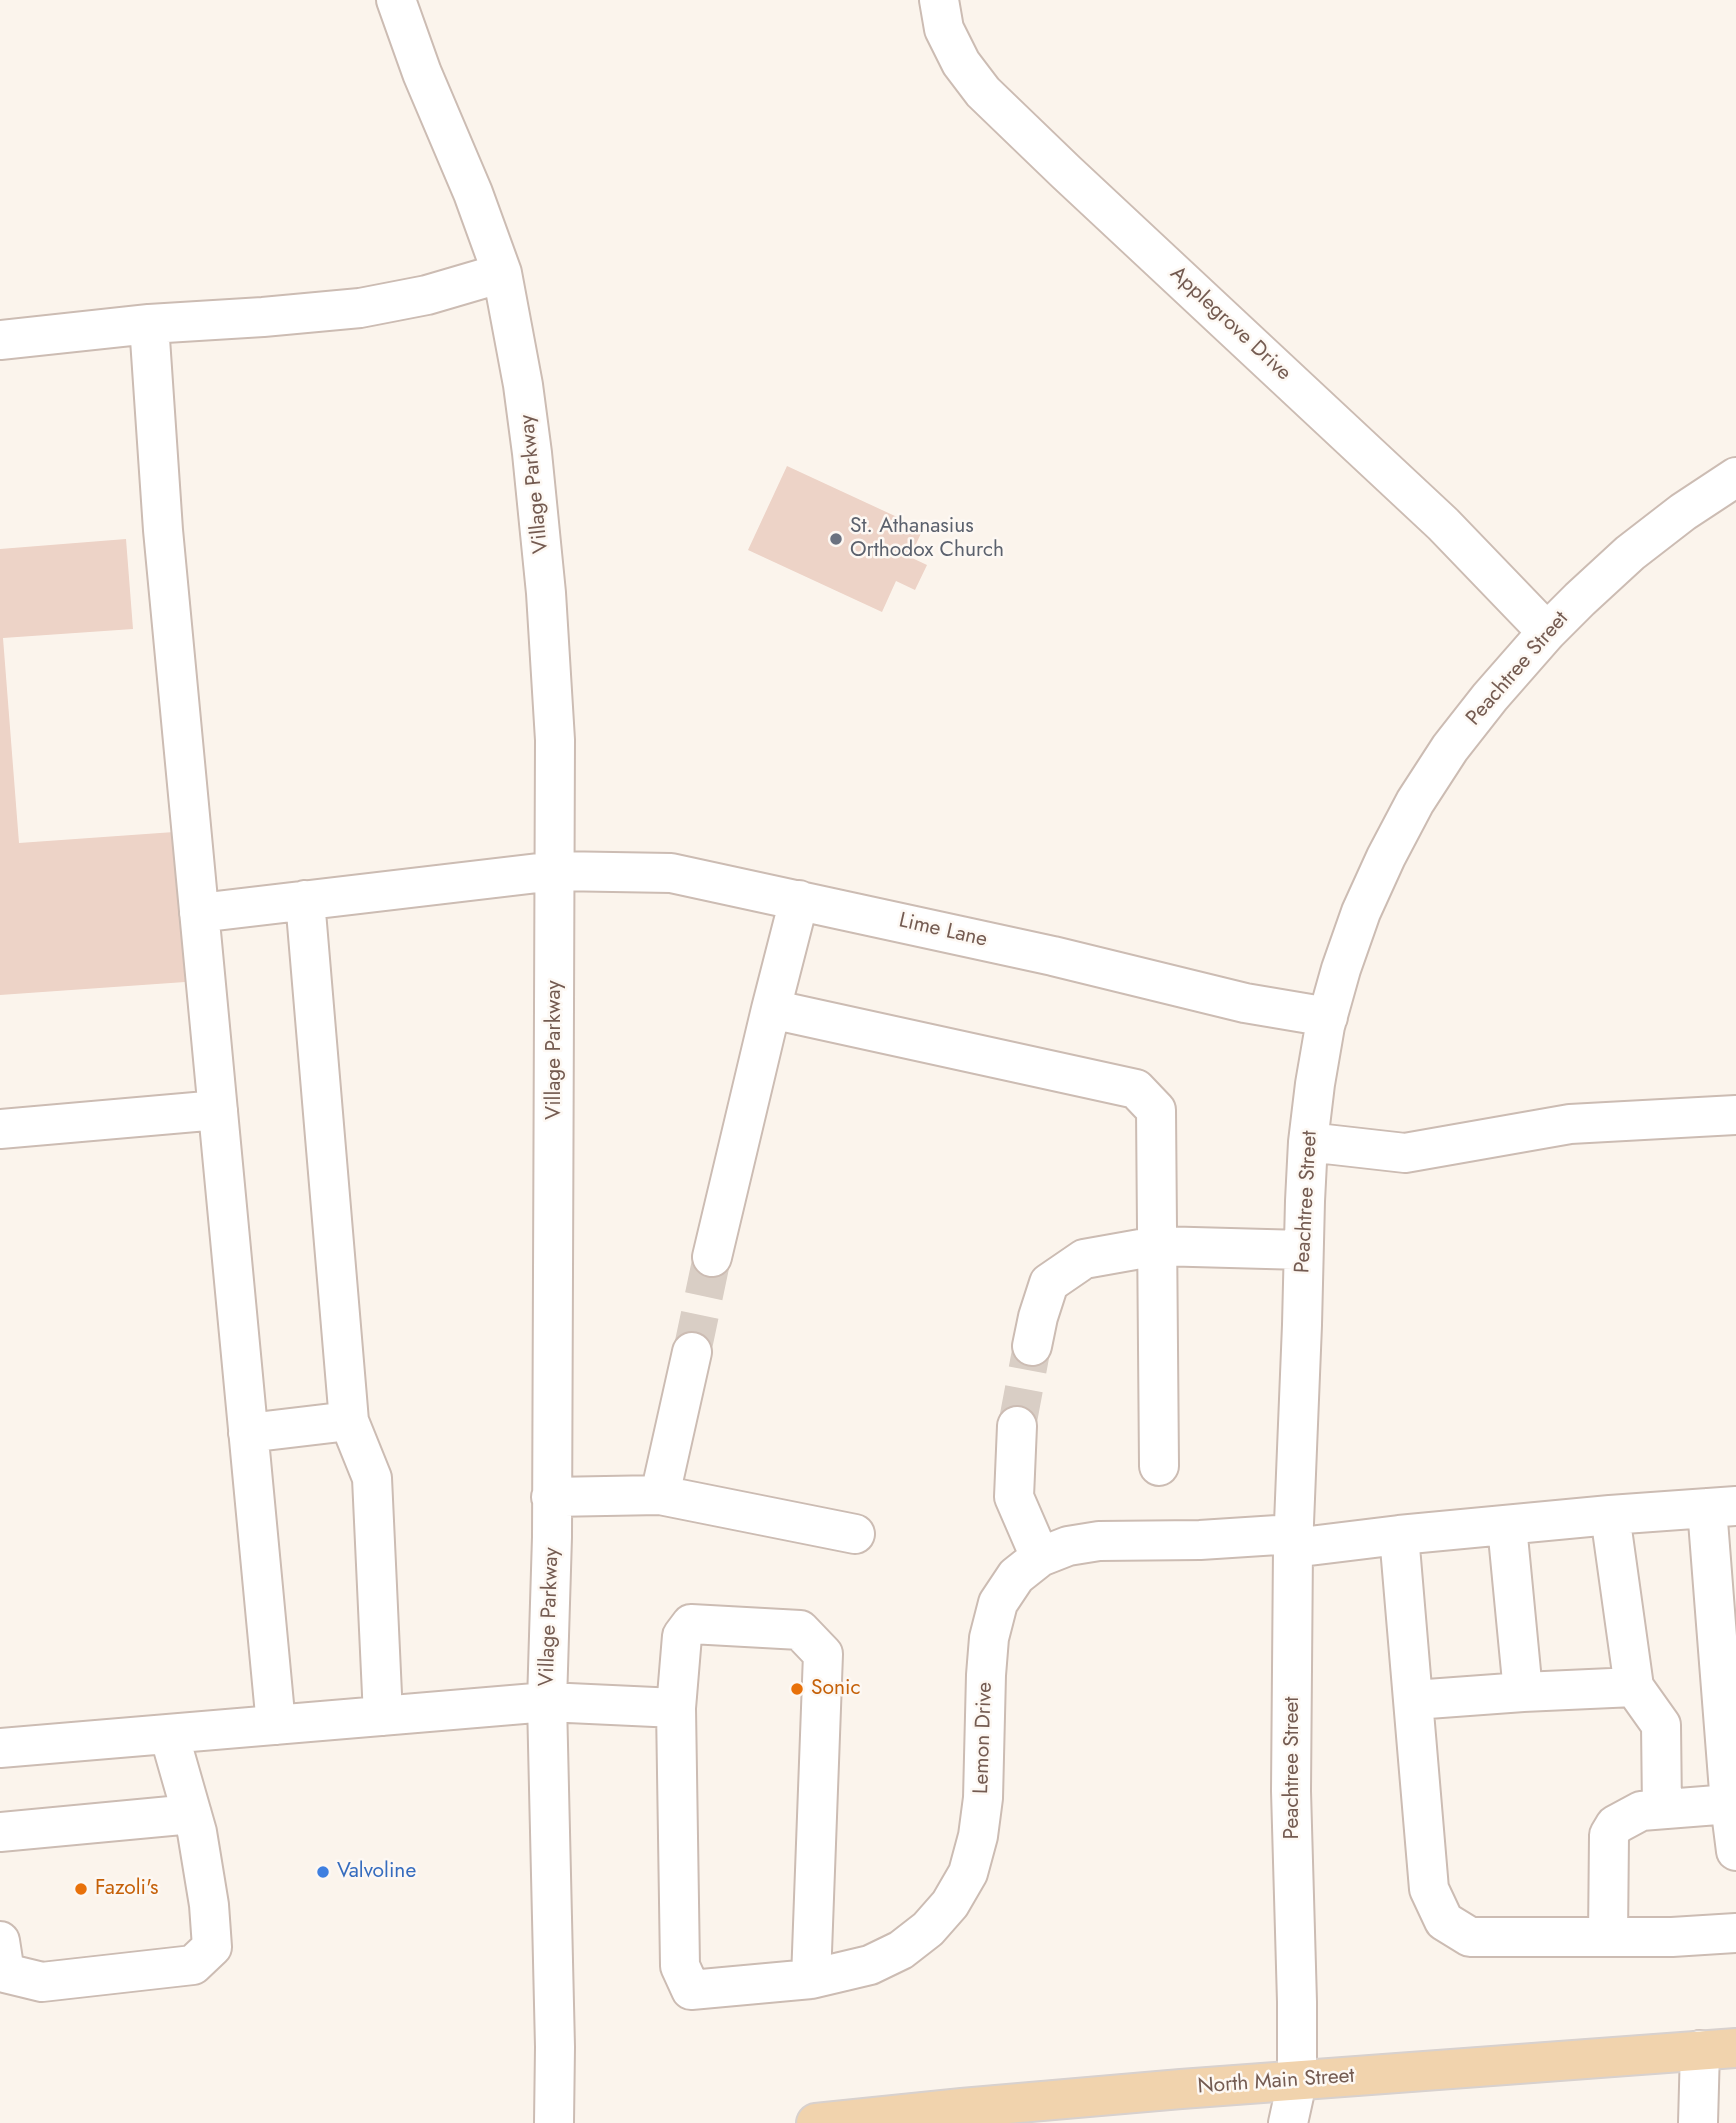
<!DOCTYPE html>
<style>
body{margin:0}
canvas{display:block;background:#fbf4ec}
</style>
<canvas width="1736" height="2123"></canvas>
<script>
const ctx = document.querySelector('canvas').getContext('2d');
ctx.lineJoin = 'round';
function fill(path, color) { ctx.fillStyle = color; ctx.fill(path, 'evenodd'); }
const toPath = rows => new Path2D(rows.map(r => 'M' + r).join(''));
function stroke(path, color, width, dash) { ctx.strokeStyle = color; ctx.lineWidth = width; ctx.lineCap = dash ? 'butt' : 'round'; ctx.setLineDash(dash || []); ctx.stroke(path); }
function label(font, color, halo, rows, align = 'center') {
  ctx.font = font + ' Jost,sans-serif'; ctx.lineWidth = 5; ctx.setLineDash([]); ctx.textBaseline = 'middle'; ctx.strokeStyle = halo; ctx.fillStyle = color; for (const [text, x, y, turn = 0] of rows) {
    ctx.save(); ctx.translate(x, y); ctx.rotate((+turn || 0) * Math.PI / 180); ctx.textAlign = isNaN(turn) ? turn : align; if (halo) ctx.strokeText(text, 0, 0); ctx.fillText(text, 0, 0); ctx.restore();
  }
}
const building = toPath([
 [787,466,923,529,910,557,927,565,915,590,896,581,882,612,748,550],
 [126,539,133,629,3,638,19,843,174,832,185,982,0,995,0,549]
]);
const minorTunnel = toPath([
 [692,1352,712,1257],
 [1017,1426,1032,1346]
]);
const minor = toPath([
 [396,0,422,73,473,193,502,273,523,385,532,453,546,593,555,740,552,1537,547,1702,555,2047,554,2123],
 [939,0,944,29,961,63,983,92,1066,172,1443,524,1547,632],
 [149,324,163,530,276,1725],
 [0,340,149,324,263,317,360,308,427,295,502,273],
 [799,900,771,1009,1136,1089,1156,1110,1159,1466],
 [199,913,555,871,671,873,1053,956,1245,1003,1328,1017],
 [0,1129,218,1110],
 [1308,1142,1405,1153,1570,1124,1736,1115],
 [712,1257,771,1009],
 [1032,1346,1038,1317,1049,1283,1084,1259,1157,1246,1303,1250],
 [349,1421,372,1478,383,1716],
 [1017,1426,1014,1497,1040,1557],
 [248,1433,349,1421,305,900],
 [660,1495,692,1352],
 [551,1497,660,1495,855,1534],
 [1707,1508,1730,1804,1736,1851],
 [1610,1515,1634,1687,1661,1725,1662,1809],
 [1507,1526,1523,1692,1634,1687],
 [1399,1535,1429,1889,1444,1921,1470,1937,1672,1937,1736,1933],
 [1293,1548,1399,1535,1610,1515,1736,1506],
 [1414,1700,1523,1692],
 [676,1708,682,1636,691,1624,800,1630,823,1654,811,1979],
 [0,1748,547,1702,676,1708,680,1966,691,1990,811,1979,870,1965,901,1950,928,1929,950,1904,968,1873,978,1836,983,1798,986,1675,989,1638,998,1603,1016,1576,1040,1557,1068,1546,1099,1541,1200,1540,1293,1534],
 [0,1832,192,1814],
 [1608,1937,1609,1835,1615,1825,1641,1811,1730,1804],
 [0,1941,5,1973,42,1982,193,1965,212,1947,209,1905,197,1832,169,1734],
 [1288,2123,1297,2082,1297,2002,1291,1791,1293,1548,1302,1325,1305,1201,1308,1142,1315,1084,1325,1026,1341,969,1361,912,1386,857,1415,802,1450,748,1490,697,1547,632,1580,599,1630,553,1683,512,1736,477],
 [1698,2123,1700,2050]
]);
const major = toPath([
 [816,2123,962,2108,1181,2089,1736,2048]
]);
const markers = [
 [836,539,7,"#6b7280"],
 [797,1689,7,"#e8710a"],
 [323,1872,7,"#3f7fe0"],
 [81,1889,7,"#e8710a"]
];
const streetNames = [
 ["Applegrove Drive",1230,324,43],
 ["Village Parkway",535,484,-96],
 ["Peachtree Street",1518,669,-49],
 ["Lime Lane",943,931,13],
 ["Village Parkway",555,1050,-90],
 ["Peachtree Street",1307,1202,-87],
 ["Village Parkway",550,1617,-88],
 ["Lemon Drive",984,1738,-88],
 ["Peachtree Street",1293,1768,-90],
 ["North Main Street",1276,2082,-4]
];
const worshipNames = [
 ["St. Athanasius",850,527],
 ["Orthodox Church",850,551]
];
const foodNames = [
 ["Sonic",811,1689],
 ["Fazoli's",95,1889]
];
const shopNames = [
 ["Valvoline",337,1872]
];
fill(building, '#edd3c7');
stroke(minorTunnel, '#d9cec5', 38, [38, 19]);
stroke(minor, '#ccbcb3', 42);
stroke(major, '#d8d1ce', 42);
stroke(minor, '#fff', 38);
stroke(major, '#f1d3ad', 38);
for (const [x, y, r, color] of markers) { const dot = new Path2D(); dot.arc(x, y, r, 0, 2 * Math.PI); ctx.fillStyle = color; ctx.fill(dot); stroke(dot, '#fdf8f3', 2.5); }
label('21px', '#745b51', '#fdf8f3', streetNames);
label('21px', '#5b616d', '#fdf8f3', worshipNames, 'left');
label('21px', '#c56008', '#fdf8f3', foodNames, 'left');
label('21px', '#366cbe', '#fdf8f3', shopNames, 'left');
</script>
